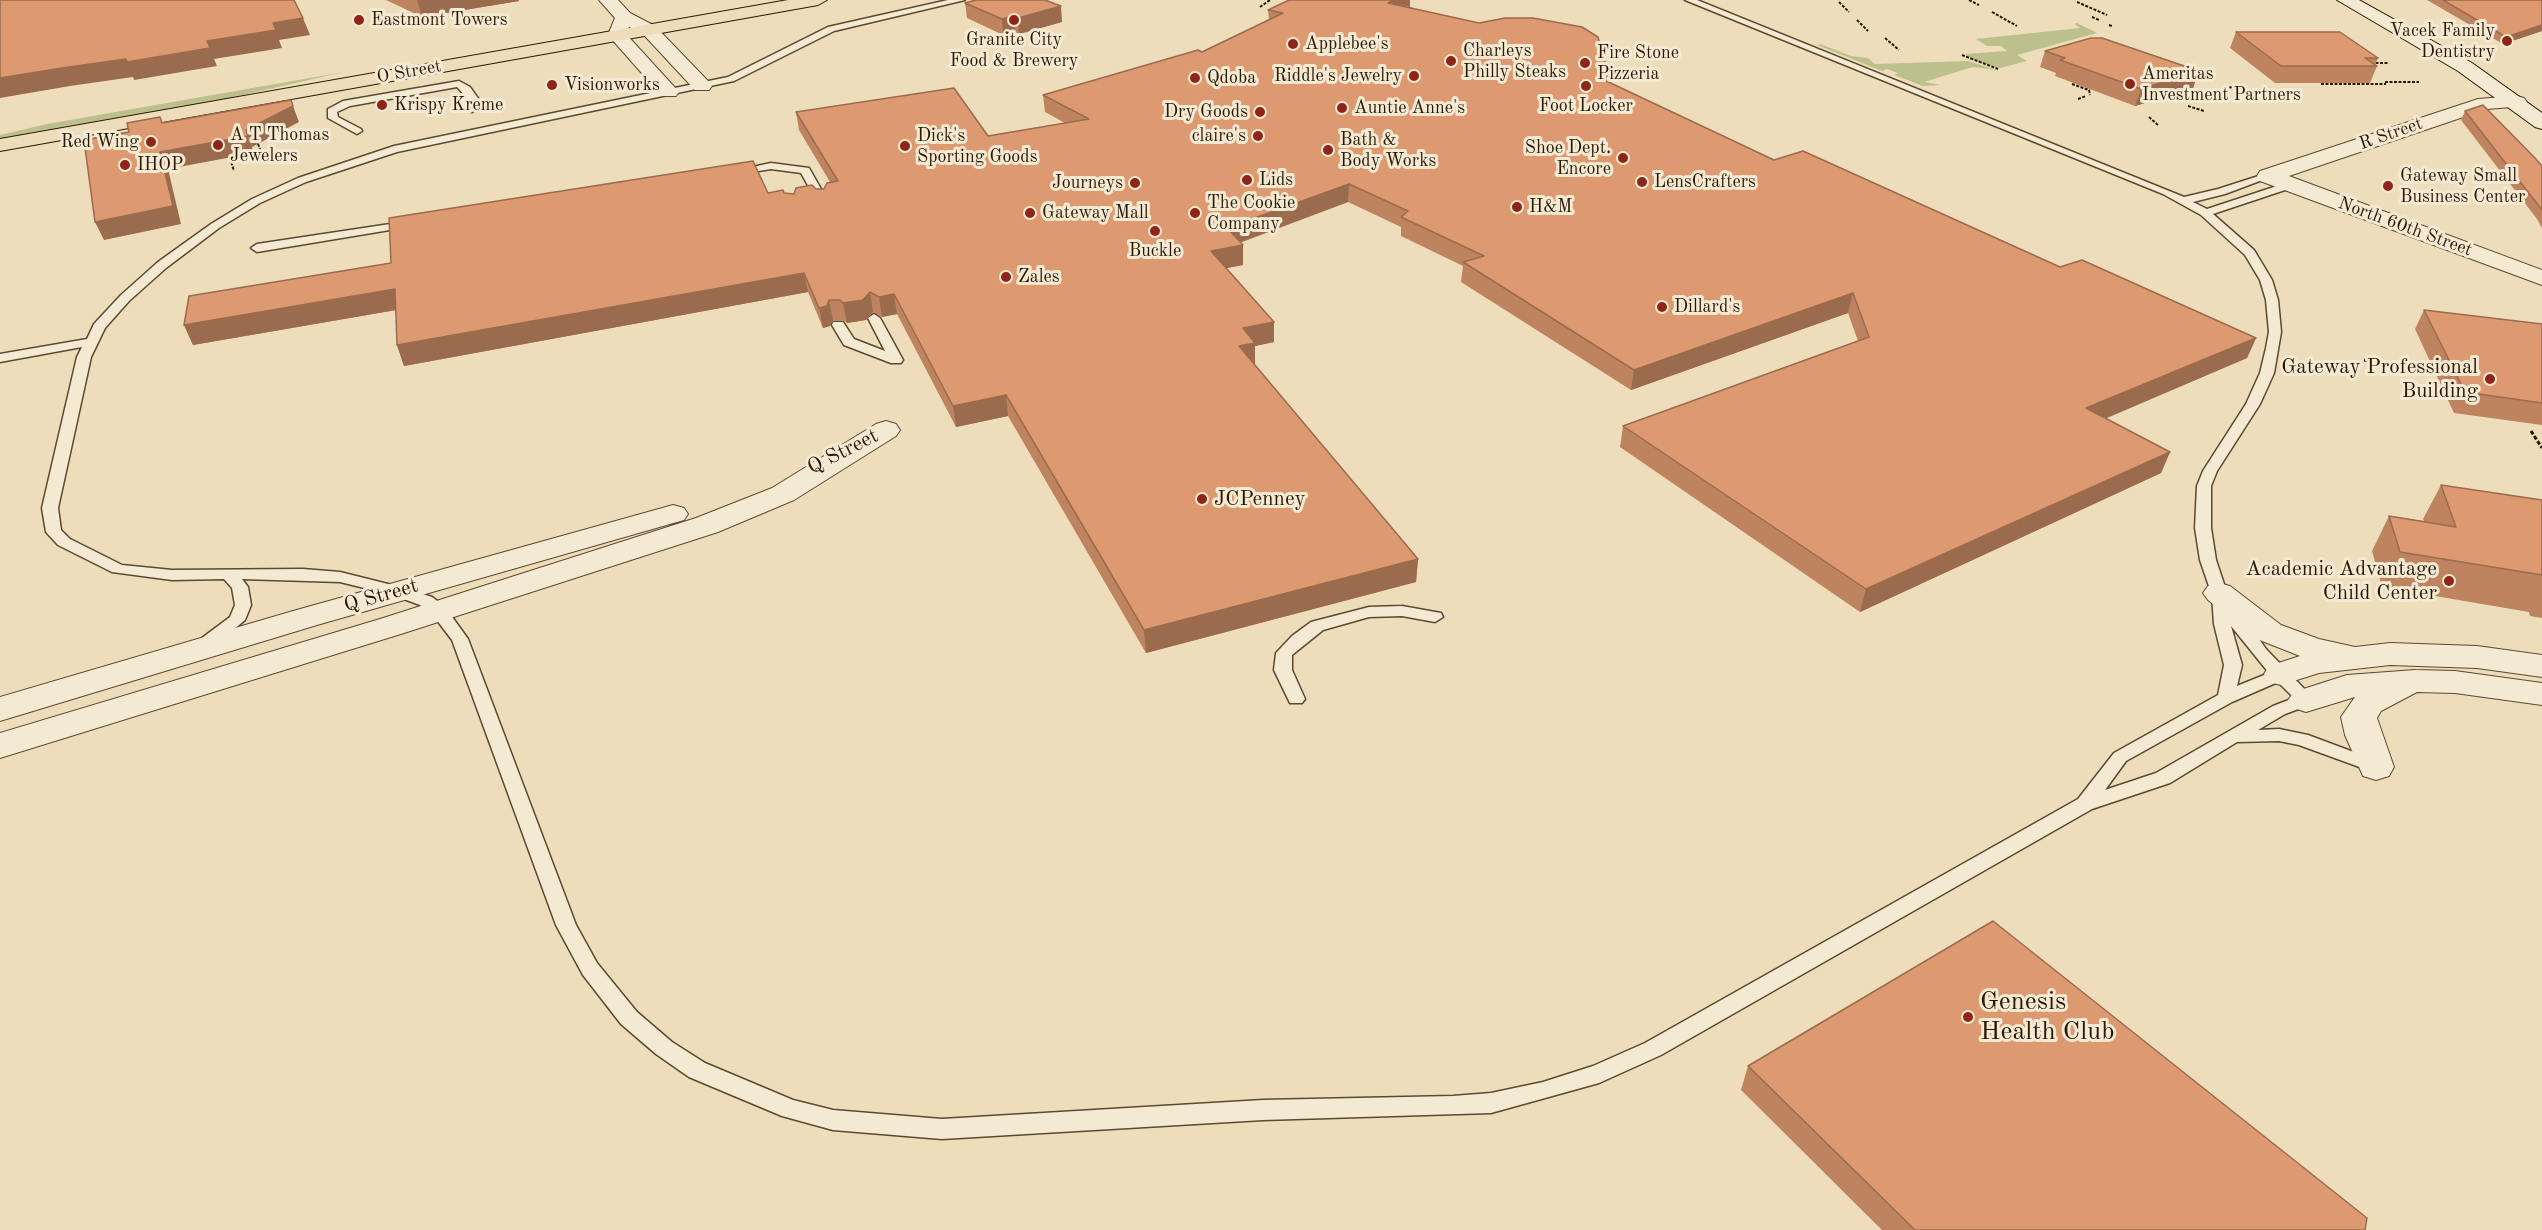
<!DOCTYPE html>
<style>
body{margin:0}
canvas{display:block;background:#edb}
</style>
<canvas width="2542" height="1230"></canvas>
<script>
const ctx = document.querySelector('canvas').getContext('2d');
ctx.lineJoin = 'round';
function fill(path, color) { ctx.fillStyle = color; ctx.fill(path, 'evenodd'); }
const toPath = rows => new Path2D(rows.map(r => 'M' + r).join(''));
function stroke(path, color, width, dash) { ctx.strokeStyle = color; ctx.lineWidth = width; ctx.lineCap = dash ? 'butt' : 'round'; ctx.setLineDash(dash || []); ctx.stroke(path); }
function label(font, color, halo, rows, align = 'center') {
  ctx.font = font + ' "Old Standard TT",serif'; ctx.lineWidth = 6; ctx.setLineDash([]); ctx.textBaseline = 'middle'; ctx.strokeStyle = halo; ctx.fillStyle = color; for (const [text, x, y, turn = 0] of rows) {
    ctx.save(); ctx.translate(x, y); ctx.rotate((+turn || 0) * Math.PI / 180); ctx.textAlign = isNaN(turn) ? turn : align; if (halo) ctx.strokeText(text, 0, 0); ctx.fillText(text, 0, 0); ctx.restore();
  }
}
const green = toPath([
 [2077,23,2097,33,2017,55,2027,61,2000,68,1972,60,1965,54,2007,51,2001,46,1987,46,1976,39,2080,28,2074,24],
 [1820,44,1851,56,1868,58,1875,64,1968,61,1996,70,1973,67,1924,82,1941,85,1923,86,1894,75,1898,73,1887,69,1882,71,1817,45],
 [344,72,225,99,0,139,0,135,47,124]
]);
const pathFar1 = toPath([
 [1969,0,1979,5],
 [1839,2,1849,12],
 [2077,2,2107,15],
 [1260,7,1270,0],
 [1992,12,2017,26],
 [2092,17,2099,20],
 [1857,20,1868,31],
 [2109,25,2112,26],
 [1885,38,1899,50],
 [1962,55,1998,69],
 [2371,63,2389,63],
 [2385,82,2419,82],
 [2072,84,2089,90,2090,95],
 [2321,84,2386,84],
 [2225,89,2232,87],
 [2078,99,2086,96],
 [2188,106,2204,111],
 [2149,117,2158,125],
 [258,144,261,152],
 [230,158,234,171]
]);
const path = toPath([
 [2364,360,2411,367],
 [2531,431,2542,448]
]);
const service = toPath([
 [948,0,965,0,834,31,734,81,397,152,306,182,260,203,219,228,166,268,129,301,105,328,91,357,58,508,61,530,70,539,122,565,172,570,303,569,340,572,404,588,432,597,445,607,468,639,576,925,597,963,637,1012,672,1042,705,1063,793,1100,833,1110,942,1119,1263,1100,1453,1096,1491,1093,1543,1082,1593,1066,1645,1043,2078,799,2114,753,2218,695,2224,665,2214,624,2212,595,2200,560,2195,528,2197,486,2203,471,2246,404,2260,373,2266,348,2269,332,2266,300,2260,280,2245,255,2201,215,2163,194,1685,0,1697,0,2184,197,2218,189,2268,173,2273,176,2225,194,2193,202,2207,209,2286,183,2294,183,2294,187,2213,214,2254,250,2272,280,2278,300,2281,332,2274,373,2260,404,2217,471,2211,486,2211,528,2216,560,2227,593,2266,649,2315,700,2312,704,2285,714,2258,730,2279,729,2308,735,2383,763,2385,767,2383,771,2376,773,2299,745,2279,741,2237,742,2170,783,2092,809,1661,1055,1599,1083,1491,1113,1263,1120,942,1139,833,1130,782,1116,689,1077,656,1054,621,1024,583,975,556,925,452,640,433,615,420,605,393,595,340,582,242,579,248,587,251,605,245,620,214,646,202,646,200,642,202,638,230,617,235,605,232,588,224,579,172,580,112,572,58,545,46,532,42,508,77,357,82,347,0,362,0,354,87,339,94,324,121,295,158,262,211,224,252,199,298,178,394,146,728,77,828,27,948,0],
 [2231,626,2269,673,2237,686,2242,665,2231,626],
 [2278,682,2294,698,2273,706,2156,773,2105,790,2126,761,2232,702,2278,682],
 [459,81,470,87,480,101,480,107,472,112,463,110,471,104,470,101,457,87,350,106,337,112,338,117,361,129,362,131,357,134,328,118,328,109,343,101,459,81],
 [771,163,809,168,829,203,827,205,819,205,801,173,771,169,734,175,729,172,771,163],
 [410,221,416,224,414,226,257,252,251,248,257,244,410,221],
 [874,314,880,318,903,360,901,363,891,363,844,345,832,325,833,322,843,322,854,339,885,351,868,318,874,314],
 [1402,606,1441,613,1443,617,1435,622,1402,616,1369,617,1323,630,1292,655,1292,670,1305,699,1302,703,1290,703,1274,670,1276,653,1292,636,1311,622,1369,607,1402,606]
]);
const minor = toPath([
 [599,0,618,0,630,13,655,26,709,82,712,86,709,90,695,90,643,34,629,27,626,34,679,92,676,96,662,96,608,35,615,18,599,0],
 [2517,96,2524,98,2527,102,2524,106,2487,109,2289,176,2542,270,2542,285,2260,181,2257,176,2260,171,2478,99,2517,96],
 [886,421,896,424,900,430,896,436,794,500,718,532,404,633,0,758,0,733,380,619,696,518,772,488,876,424,886,421],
 [673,505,684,508,688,514,684,520,317,625,0,721,0,697,293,611,673,505],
 [2219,583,2230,586,2281,625,2319,639,2355,647,2390,643,2477,646,2542,655,2542,677,2477,668,2390,665,2319,673,2281,685,2269,682,2264,674,2269,666,2300,656,2257,639,2208,600,2203,593,2208,586,2219,583],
 [2415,670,2455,671,2542,683,2542,705,2455,693,2417,692,2381,711,2377,718,2394,767,2389,776,2376,780,2363,776,2345,735,2341,717,2355,697,2306,712,2294,708,2288,700,2294,692,2347,675,2415,670]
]);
const secondary = toPath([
 [2337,0,2359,0,2472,63,2542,113,2542,129,2535,127,2458,71,2337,0]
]);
const primary = toPath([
 [788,0,827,0,818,5,0,151,0,139,788,0]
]);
const wall = toPath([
 [386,0,519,0,519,1,422,17],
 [2427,0,2542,0,2542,31,2503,44],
 [965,3,1062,22,1019,34,1015,32,1003,35,967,18],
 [1410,7,1608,82,1774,160,2060,267,2256,338,2247,358,2105,418,2170,452,2161,473,1860,612,1620,447,1623,426,1858,341,1848,313,1631,390,1461,282,1463,266,1401,236,1401,227,1348,202,1240,243,1243,245,1243,265,1226,268,1274,342,1255,346,1255,364,1254,364,1418,559,1416,582,1146,653,1008,416,956,427,897,314,882,317,873,312,866,320,847,323,843,320,833,320,830,326,823,328,808,292,404,366,397,345,396,310,193,345,184,325,391,263,768,193,794,194,816,189,824,189,830,182,799,130,796,112,988,136,1065,123,1045,112,1043,95,1202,52,1269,20,1268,10],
 [2236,32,2378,58,2375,65,2377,66,2370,83,2275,83,2230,48],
 [2045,51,2199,71,2193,88,2135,106,2055,76,2056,73,2040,67],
 [2465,111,2542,166,2542,228,2537,219,2461,120],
 [2424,310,2542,324,2542,425,2454,413,2415,329],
 [2441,485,2542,500,2542,618,2530,616,2529,612,2382,587,2372,551,2389,516,2424,521,2423,519],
 [1748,1066,2365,1230,1882,1230,1741,1090]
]);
const shadedWall = toPath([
 [417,0,519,0,519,1,422,17],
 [1394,0,1410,0,1410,7,1388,3],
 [1061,6,1062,22,1019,34,1018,18],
 [1013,16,1015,32,1003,35,1002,19],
 [303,18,310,35,279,40,282,48,214,59,217,66,134,80,133,77,70,86,0,98,0,78,62,68,126,59,207,41,273,23],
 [2542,25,2542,31,2503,44,2506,37],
 [2199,71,2193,88,2135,106,2141,89],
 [1609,76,1607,93,1600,78],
 [293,106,299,122,252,147,246,130],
 [248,136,254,153,168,169,181,224,104,240,95,222,160,152],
 [1349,184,1348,202,1227,247,1227,228],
 [1243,245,1243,265,1212,271,1211,251],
 [804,273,808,292,404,366,397,345],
 [395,289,402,309,193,345,184,325],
 [870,292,873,312,866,320,847,323,843,303],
 [1853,293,1848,313,1631,390,1634,370],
 [894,294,897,314,882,317,879,297],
 [829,300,833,320,830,326,823,328,819,308],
 [1274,322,1274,342,1255,346,1255,364,1239,367,1239,346,1243,328],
 [2256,338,2247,358,2079,430,2086,408],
 [1006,395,1008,416,956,427,953,406],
 [2170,452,2161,473,1860,612,1866,589],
 [1418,559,1416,582,1146,653,1144,630]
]);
const building = toPath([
 [0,0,294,0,303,18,273,23,276,30,207,41,210,48,127,62,126,59,62,68,0,78,0,0],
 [976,0,1045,0,1061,6,1018,18,1013,16,1002,19,965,3,976,0],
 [1289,0,1394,0,1388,3,1479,23,1505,18,1533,18,1582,27,1598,37,1609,76,1600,78,1774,160,1803,151,2060,267,2082,260,2256,338,2086,408,2170,452,1866,589,1623,426,1869,337,1853,293,1634,370,1463,262,1484,256,1401,217,1408,211,1349,184,1227,228,1243,245,1211,251,1274,322,1243,328,1255,343,1239,346,1418,559,1144,630,1006,395,953,406,894,294,879,297,870,292,863,300,843,303,840,300,829,300,827,306,819,308,804,273,397,345,395,289,184,325,189,296,391,263,389,218,753,161,768,193,783,190,784,193,794,194,796,188,812,185,816,189,824,189,827,183,838,181,796,112,954,88,988,136,1089,119,1043,95,1198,50,1202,52,1283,13,1268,10,1289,0],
 [2443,0,2542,0,2542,25,2506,37,2443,0],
 [2236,32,2340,32,2378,58,2365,58,2377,66,2281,66,2236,32],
 [2091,38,2102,38,2199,71,2141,89,2060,60,2065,58,2045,51,2091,38],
 [291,100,293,106,246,130,248,136,160,152,173,206,95,222,84,140,129,132,127,123,160,117,162,123,291,100],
 [2483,105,2535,158,2542,166,2542,210,2465,111,2483,105],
 [2424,310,2542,324,2542,403,2465,392,2424,310],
 [2441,485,2542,500,2542,575,2400,552,2389,516,2456,527,2441,485],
 [1993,921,2367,1218,2365,1230,1915,1230,1748,1066,1993,921]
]);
const markers = [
 [359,20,6,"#8f2418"],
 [1014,20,6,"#8f2418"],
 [2507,41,6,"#8f2418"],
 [1293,44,6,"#8f2418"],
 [1451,61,6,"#8f2418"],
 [1585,63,6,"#8f2418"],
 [1414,76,6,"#8f2418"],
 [1195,78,6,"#8f2418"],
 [2130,84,6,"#8f2418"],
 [552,85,6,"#8f2418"],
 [1586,86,6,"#8f2418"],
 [382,105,6,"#8f2418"],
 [1342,108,6,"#8f2418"],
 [1260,112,6,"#8f2418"],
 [1258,136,6,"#8f2418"],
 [151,142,6,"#8f2418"],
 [218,145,6,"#8f2418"],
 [905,146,6,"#8f2418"],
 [1328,150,6,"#8f2418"],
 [1623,158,6,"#8f2418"],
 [125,165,6,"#8f2418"],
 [1247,180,6,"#8f2418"],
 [1642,182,6,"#8f2418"],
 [1135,183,6,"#8f2418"],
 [2388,186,6,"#8f2418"],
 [1517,207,6,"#8f2418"],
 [1030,213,6,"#8f2418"],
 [1195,213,6,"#8f2418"],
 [1155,231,6,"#8f2418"],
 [1006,277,6,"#8f2418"],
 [1662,307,6,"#8f2418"],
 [2490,379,6,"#8f2418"],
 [1202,499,6,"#8f2418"],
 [2449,581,6,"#8f2418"],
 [1968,1017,6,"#8f2418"]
];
const farPoinames = [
 ["Eastmont Towers",371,20],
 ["Vacek Family",2495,31,"right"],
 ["Dentistry",2495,52,"right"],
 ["Granite City",1014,40,"center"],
 ["Food & Brewery",1014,61,"center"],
 ["Applebee's",1305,44],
 ["Charleys",1463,51],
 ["Philly Steaks",1463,72],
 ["Fire Stone",1597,53],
 ["Pizzeria",1597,74],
 ["Ameritas",2142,74],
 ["Investment Partners",2142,95],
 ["Riddle's Jewelry",1402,76,"right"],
 ["Qdoba",1207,78],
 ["Visionworks",564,85],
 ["Krispy Kreme",394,105],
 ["Foot Locker",1586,106,"center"],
 ["Auntie Anne's",1354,108],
 ["Dry Goods",1248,112,"right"],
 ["A T Thomas",230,135],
 ["Jewelers",230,156],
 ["Dick's",917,136],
 ["Sporting Goods",917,157],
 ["claire's",1246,136,"right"],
 ["Bath &",1340,140],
 ["Body Works",1340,161],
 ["Red Wing",139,142,"right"],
 ["Shoe Dept.",1611,148,"right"],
 ["Encore",1611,169,"right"],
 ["IHOP",137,165],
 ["Gateway Small",2400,176],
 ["Business Center",2400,197],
 ["Lids",1259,180],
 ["LensCrafters",1654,182],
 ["Journeys",1123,183,"right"],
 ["The Cookie",1207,203],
 ["Company",1207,224],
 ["H&M",1529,207],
 ["Gateway Mall",1042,213],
 ["Buckle",1155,251,"center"],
 ["Zales",1018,277],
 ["Dillard's",1674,307]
];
const farStreetnames = [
 ["O Street",409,72,-10],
 ["R Street",2391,134,-19],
 ["North 60th Street",2405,227,20]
];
const poiNames = [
 ["Gateway Professional",2478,367],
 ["Building",2478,391],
 ["JCPenney",1214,499,"left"],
 ["Academic Advantage",2437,569],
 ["Child Center",2437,593]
];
const streetNames = [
 ["Q Street",843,452,-27],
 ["Q Street",381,596,-16]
];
const nearPoinames = [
 ["Genesis",1980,1002],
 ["Health Club",1980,1032]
];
fill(green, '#bcc08d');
stroke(service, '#5c492f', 3);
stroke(minor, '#5c492f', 2);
stroke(secondary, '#2b1800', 2);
stroke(primary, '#2b1800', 2);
stroke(pathFar1, '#2b1800', 2, [3, 1.5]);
stroke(path, '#2b1800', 3, [4, 2]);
fill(service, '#f4e9d3');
fill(minor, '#f4e9d3');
fill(secondary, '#f4e9d3');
fill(primary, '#edb');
fill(wall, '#be845f');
fill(shadedWall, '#9b6b4e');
fill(building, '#dd996f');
stroke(building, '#9b6b4e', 1.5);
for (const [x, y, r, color] of markers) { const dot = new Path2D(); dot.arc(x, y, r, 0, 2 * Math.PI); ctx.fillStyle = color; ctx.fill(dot); stroke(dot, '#f4e9d3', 2); }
label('18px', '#2b1800', '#f4e9d3', farPoinames, 'left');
label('18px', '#2b1800', '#f4e9d3', farStreetnames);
label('21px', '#2b1800', '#f4e9d3', poiNames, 'right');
label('21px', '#2b1800', '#f4e9d3', streetNames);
label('26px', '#2b1800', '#f4e9d3', nearPoinames, 'left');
</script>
